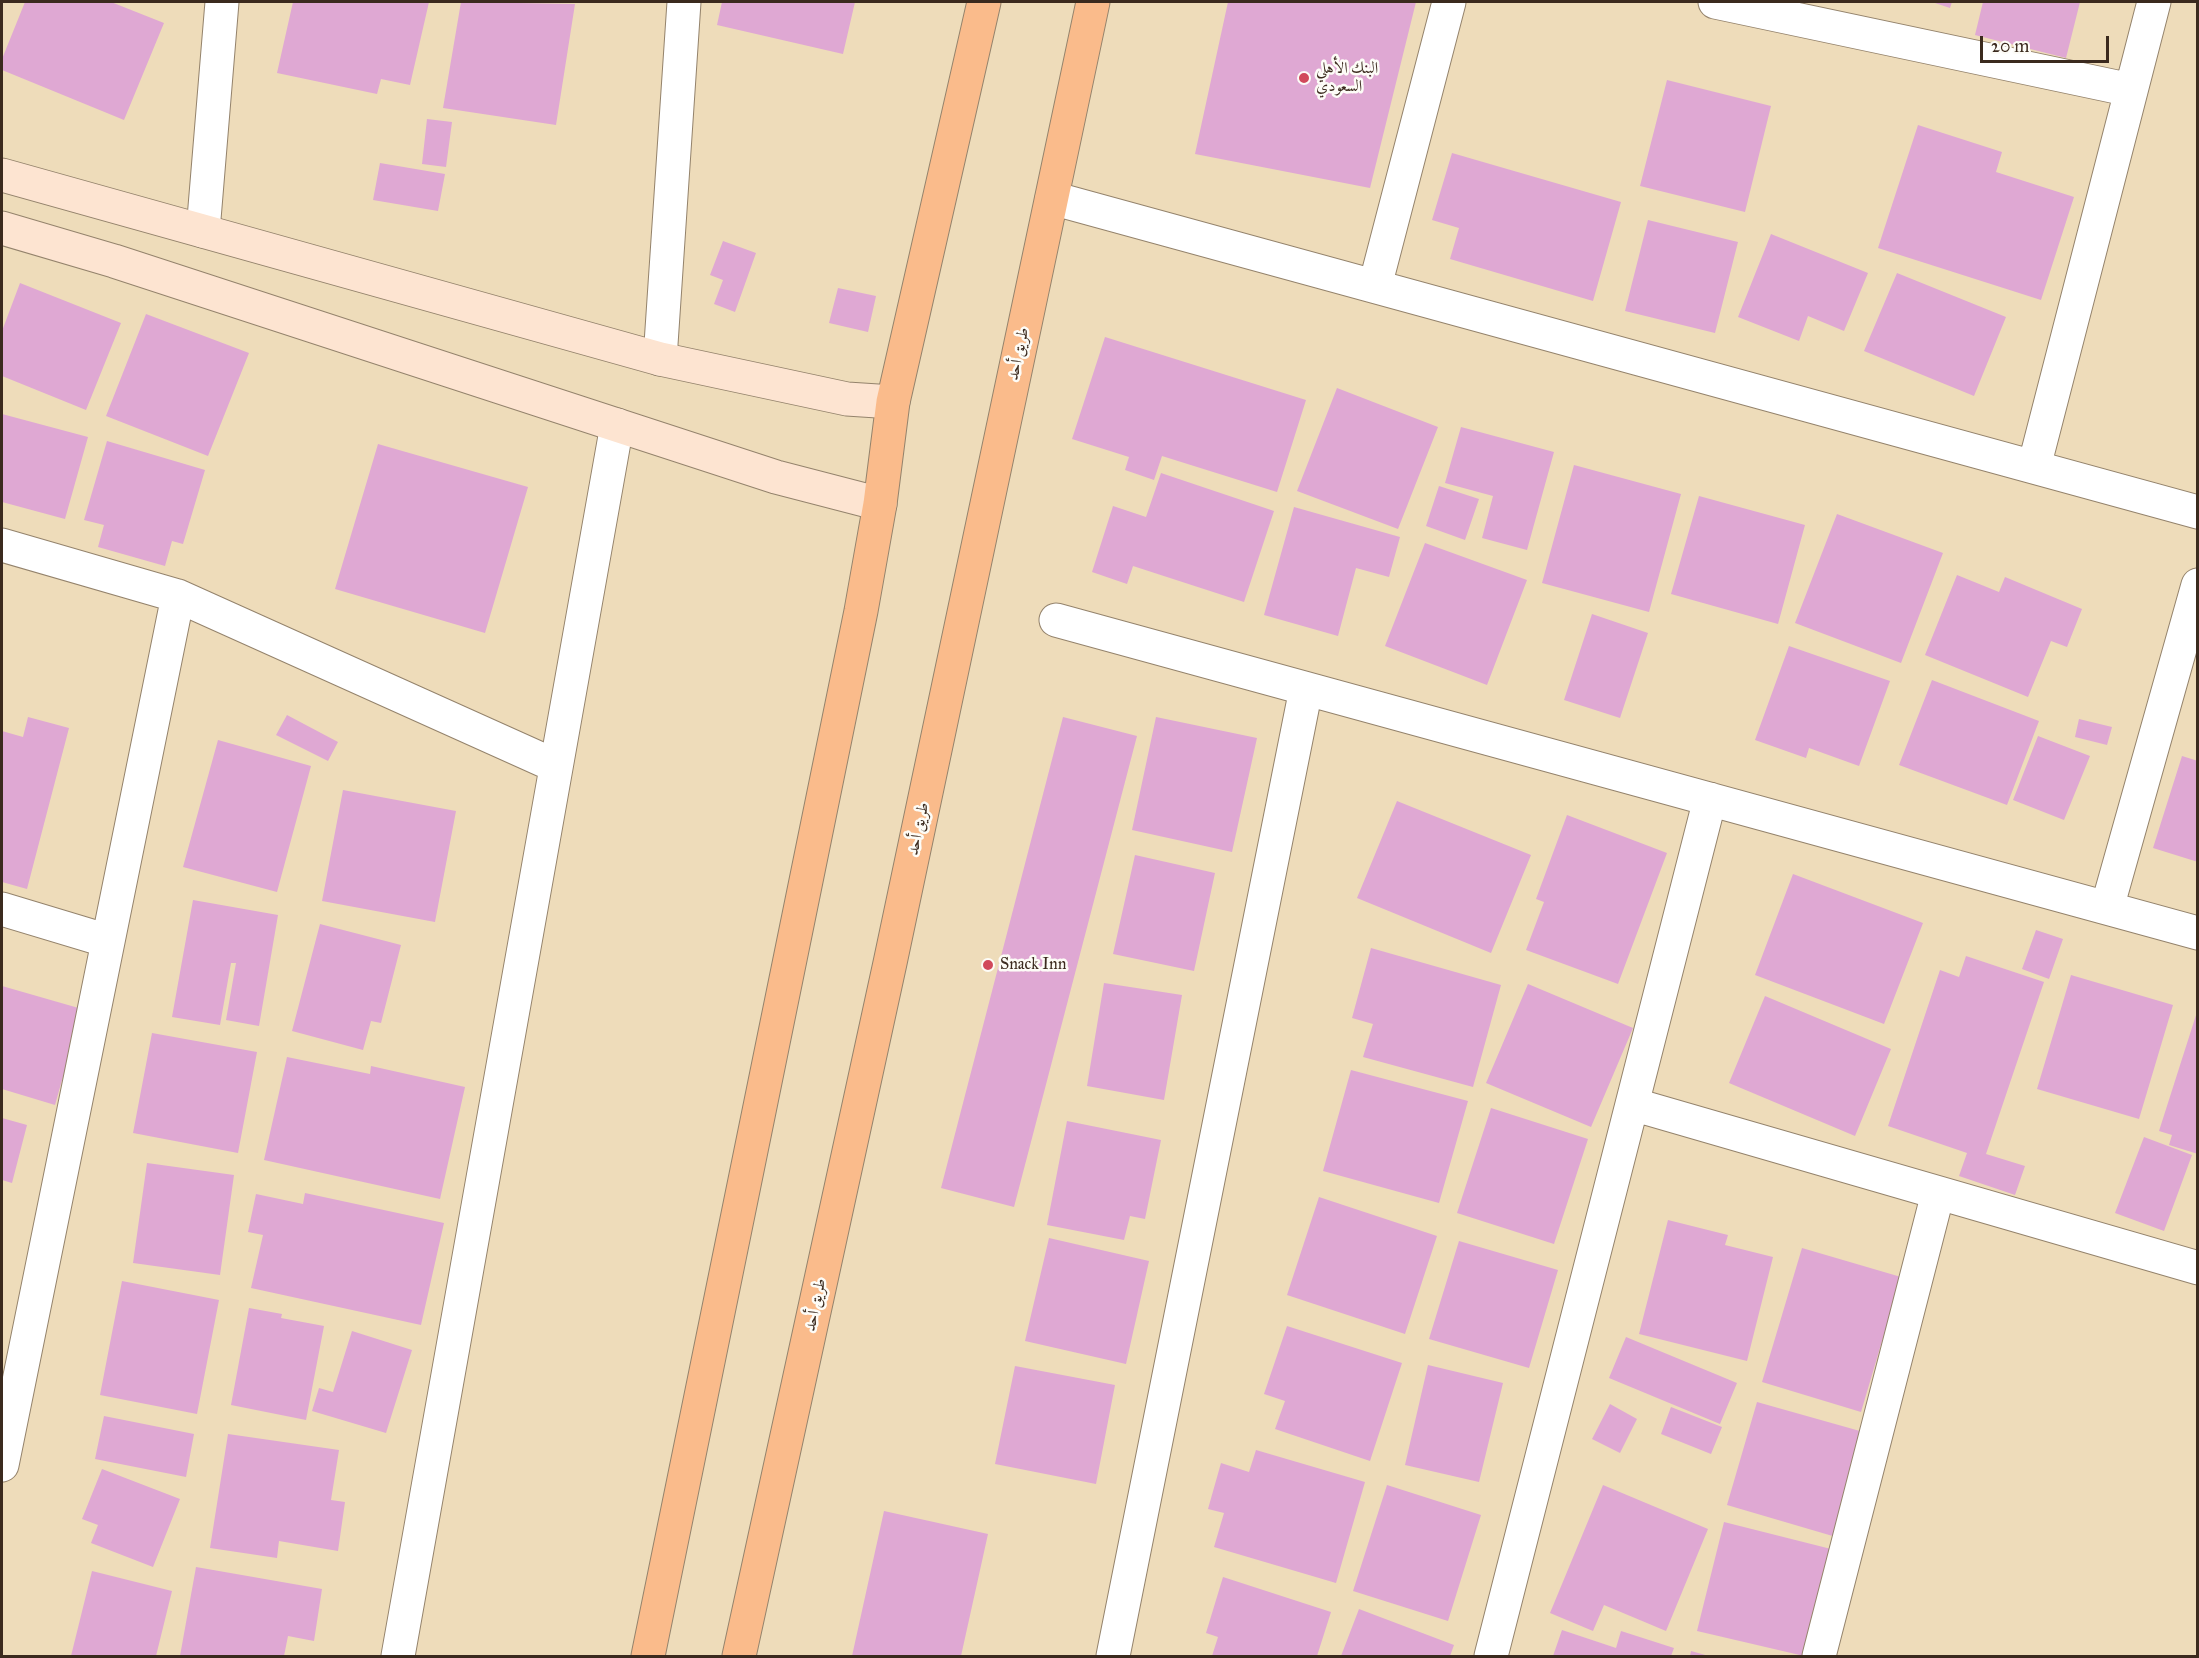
<!DOCTYPE html>
<meta charset="utf-8">
<style>
body{margin:0}
#map{position:relative;width:2199px;height:1658px;overflow:hidden;background:#eedcba;font-family:"IM FELL Great Primer",serif}
canvas{display:block}
.frame{position:absolute;inset:0;border:3px solid #3b2a1e;pointer-events:none}
.scale{position:absolute;left:1980px;top:36px;width:129px;height:27px;box-sizing:border-box;border:3px solid #3b2a1e;border-top:0;padding-left:8px;font-size:18px;line-height:21px;white-space:nowrap;color:#3b2a1e;-webkit-text-stroke:4px #fdfcf7;paint-order:stroke}
</style>
<div id="map">
<canvas width="2199" height="1658"></canvas>
<div class="frame"></div>
<div class="scale">20 m</div>
</div>
<script>
const ctx = document.querySelector('canvas').getContext('2d');
ctx.lineJoin = 'round';
function fill(path, color) { ctx.fillStyle = color; ctx.fill(path, 'evenodd'); }
const toPath = rows => new Path2D(rows.map(r => 'M' + r).join(''));
function stroke(path, color, width, dash) { ctx.strokeStyle = color; ctx.lineWidth = width; ctx.lineCap = dash ? 'butt' : 'round'; ctx.setLineDash(dash || []); ctx.stroke(path); }
function label(font, color, halo, rows, align = 'center') {
  ctx.font = font + ' "IM FELL Great Primer",Amiri,serif'; ctx.lineWidth = 5; ctx.setLineDash([]); ctx.textBaseline = 'middle'; ctx.strokeStyle = halo; ctx.fillStyle = color; for (const [text, x, y, turn = 0] of rows) {
    ctx.save(); ctx.translate(x, y); ctx.rotate((+turn || 0) * Math.PI / 180); ctx.textAlign = isNaN(turn) ? turn : align; if (halo) ctx.strokeText(text, 0, 0); ctx.fillText(text, 0, 0); ctx.restore();
  }
}
const building = toPath([
 [25,2,111,2,164,23,124,120,2,70,2,59],
 [293,2,429,2,410,85,381,79,377,94,277,73],
 [461,2,575,4,556,125,443,108],
 [722,2,855,2,843,54,717,25],
 [1228,2,1416,2,1370,188,1195,154],
 [1932,2,1952,2,1950,8],
 [1983,2,2080,2,2066,58,1975,35],
 [1667,80,1771,106,1745,212,1640,186],
 [427,119,452,122,446,167,422,164],
 [1918,125,2002,152,1996,172,2074,197,2041,300,1878,248],
 [1452,153,1621,202,1593,301,1450,259,1459,228,1432,220],
 [380,163,445,174,438,211,373,200],
 [1648,220,1738,242,1715,333,1625,311],
 [1771,234,1868,273,1844,331,1808,316,1799,341,1738,317],
 [723,241,756,253,735,312,714,304,723,280,710,275],
 [1897,273,2006,317,1974,396,1864,351],
 [20,283,121,323,86,410,2,376,2,331],
 [838,288,876,296,868,332,829,323],
 [146,314,249,353,208,456,106,416],
 [1105,337,1306,400,1277,492,1162,456,1154,480,1125,470,1129,457,1072,439],
 [1337,388,1438,427,1398,529,1297,491],
 [2,414,88,437,65,519,2,502],
 [1461,427,1554,452,1527,550,1482,538,1493,496,1445,483],
 [107,441,205,470,183,544,172,541,165,566,98,547,104,525,84,520],
 [378,444,528,487,485,633,335,589],
 [1574,465,1681,494,1649,612,1542,583],
 [1161,473,1274,511,1244,602,1133,566,1127,584,1092,572,1113,506,1146,517],
 [1439,486,1479,499,1465,540,1426,526],
 [1699,496,1805,525,1778,624,1671,594],
 [1294,507,1400,537,1389,577,1356,568,1338,636,1264,615],
 [1837,514,1943,553,1901,663,1795,623],
 [1425,543,1527,580,1487,685,1385,646],
 [1957,575,1999,592,2005,577,2082,609,2067,647,2051,641,2028,697,1925,655],
 [1592,614,1648,633,1620,718,1564,700],
 [1789,646,1890,681,1859,766,1809,748,1806,758,1755,740],
 [1932,680,2039,721,2007,805,1899,765],
 [287,715,338,742,328,761,276,735],
 [28,717,69,728,27,889,2,882,2,731,23,737],
 [1063,717,1137,736,1014,1207,941,1188],
 [1156,717,1257,738,1232,852,1132,830],
 [2079,719,2112,727,2107,745,2075,737],
 [2038,736,2090,756,2064,820,2013,800],
 [218,740,311,766,277,892,183,867],
 [2182,756,2198,761,2198,862,2153,848],
 [343,790,456,811,435,922,322,901],
 [1397,801,1531,855,1491,953,1357,898],
 [1567,815,1667,853,1618,984,1526,950,1544,902,1536,899],
 [1135,855,1215,873,1194,971,1113,954],
 [1793,874,1923,923,1884,1024,1755,975],
 [193,900,278,915,259,1026,226,1020,236,963,231,963,220,1025,172,1017],
 [320,924,401,945,381,1023,371,1021,363,1050,292,1031],
 [2036,930,2063,939,2049,979,2022,969],
 [1371,948,1501,985,1473,1087,1363,1057,1373,1024,1352,1018],
 [1966,956,2044,982,1986,1154,2025,1166,2015,1195,1959,1176,1967,1153,1888,1126,1940,970,1959,977],
 [2071,975,2173,1005,2139,1119,2037,1089],
 [1104,983,1182,995,1164,1100,1087,1086],
 [1528,984,1633,1028,1591,1127,1486,1083],
 [2,986,82,1009,55,1105,2,1089],
 [1765,996,1891,1049,1855,1136,1729,1083],
 [2197,1012,2198,1012,2198,1154,2169,1145,2172,1135,2159,1131],
 [152,1033,257,1052,238,1153,133,1133],
 [287,1057,370,1074,371,1066,465,1087,440,1199,264,1160],
 [1351,1070,1468,1101,1439,1203,1323,1171],
 [1491,1108,1588,1139,1554,1244,1457,1213],
 [2,1118,27,1125,12,1183,2,1180],
 [1067,1121,1161,1140,1145,1219,1130,1216,1124,1240,1047,1225],
 [2144,1137,2192,1155,2164,1231,2115,1213],
 [147,1163,234,1175,220,1275,133,1263],
 [305,1193,444,1223,421,1325,251,1288,263,1235,248,1232,256,1194,303,1204],
 [1319,1197,1437,1236,1405,1334,1287,1295],
 [1668,1220,1728,1235,1725,1245,1773,1257,1747,1361,1639,1334],
 [1049,1238,1149,1261,1126,1364,1025,1341],
 [1459,1241,1558,1270,1529,1368,1429,1339],
 [1802,1248,1901,1277,1861,1412,1762,1382],
 [122,1281,219,1300,197,1414,100,1395],
 [249,1308,282,1314,281,1318,324,1326,306,1420,231,1405],
 [1287,1326,1402,1363,1370,1461,1275,1429,1285,1401,1264,1394],
 [352,1331,412,1350,386,1433,312,1411,319,1388,333,1392],
 [1626,1337,1737,1383,1720,1424,1609,1378],
 [1428,1365,1503,1383,1479,1482,1405,1465],
 [1015,1366,1115,1385,1096,1484,995,1464],
 [1757,1402,1867,1433,1836,1537,1727,1505],
 [1610,1404,1637,1419,1620,1453,1592,1439],
 [1671,1407,1722,1427,1711,1454,1661,1434],
 [104,1416,194,1434,186,1477,95,1459],
 [228,1434,339,1450,331,1500,345,1502,338,1551,279,1541,277,1558,210,1548],
 [1256,1450,1365,1482,1336,1583,1214,1547,1224,1513,1208,1509,1221,1463,1249,1472],
 [102,1469,180,1499,153,1567,91,1543,98,1525,82,1519],
 [1387,1485,1481,1515,1448,1621,1353,1591],
 [1603,1485,1708,1529,1666,1631,1604,1605,1593,1631,1550,1613],
 [884,1511,988,1534,961,1656,852,1656],
 [1724,1522,1831,1549,1804,1656,1697,1631],
 [196,1567,322,1589,314,1641,288,1636,284,1656,180,1656],
 [92,1571,172,1591,156,1656,71,1656],
 [1223,1577,1331,1612,1317,1656,1212,1656,1218,1637,1206,1633],
 [1359,1609,1454,1645,1450,1656,1341,1656],
 [1562,1630,1616,1648,1621,1631,1674,1648,1671,1656,1553,1656],
 [1691,1651,1709,1656,1690,1656]
]);
const street = toPath([
 [1715,2,2131,90],
 [1052,198,2198,512],
 [203,231,222,2],
 [1375,286,1449,2],
 [660,359,684,2],
 [2034,467,2154,2],
 [2,545,178,596,556,766],
 [1056,620,2198,933],
 [2107,908,2198,585],
 [2,909,108,941],
 [1632,1104,2198,1268],
 [2,1465,178,596],
 [398,1656,617,425],
 [1113,1656,1306,689],
 [1491,1656,1710,799],
 [1819,1656,1938,1193]
]);
const secondary = toPath([
 [2,175,660,359,847,399,893,402],
 [2,228,114,261,776,477,880,504]
]);
const primary = toPath([
 [648,1656,861,611,880,504,893,402,984,2],
 [739,1656,890,963,1093,2]
]);
const markers = [
 [1304,78,6,"#d1495b"],
 [988,965,6,"#d1495b"]
];
const poiNames = [
 ["البنك الأهلي",1316,69],
 ["السعودي",1316,87],
 ["Snack Inn",1000,965]
];
const streetNames = [
 ["طريق أحد",1019,354,-78],
 ["طريق أحد",919,829,-78],
 ["طريق أحد",816,1305,-78]
];
fill(building, '#dfa8d3');
stroke(street, '#94836c', 35);
stroke(secondary, '#94836c', 35);
stroke(primary, '#94836c', 35);
stroke(street, '#fff', 33);
stroke(secondary, '#fde4d1', 33);
stroke(primary, '#fabb8b', 33);
for (const [x, y, r, color] of markers) { const dot = new Path2D(); dot.arc(x, y, r, 0, 2 * Math.PI); ctx.fillStyle = color; ctx.fill(dot); stroke(dot, '#fdfcf7', 2); }
label('16px', '#3b2a1e', '#fdfcf7', poiNames, 'left');
label('16px', '#3b2a1e', '#fdfcf7', streetNames);
</script>
